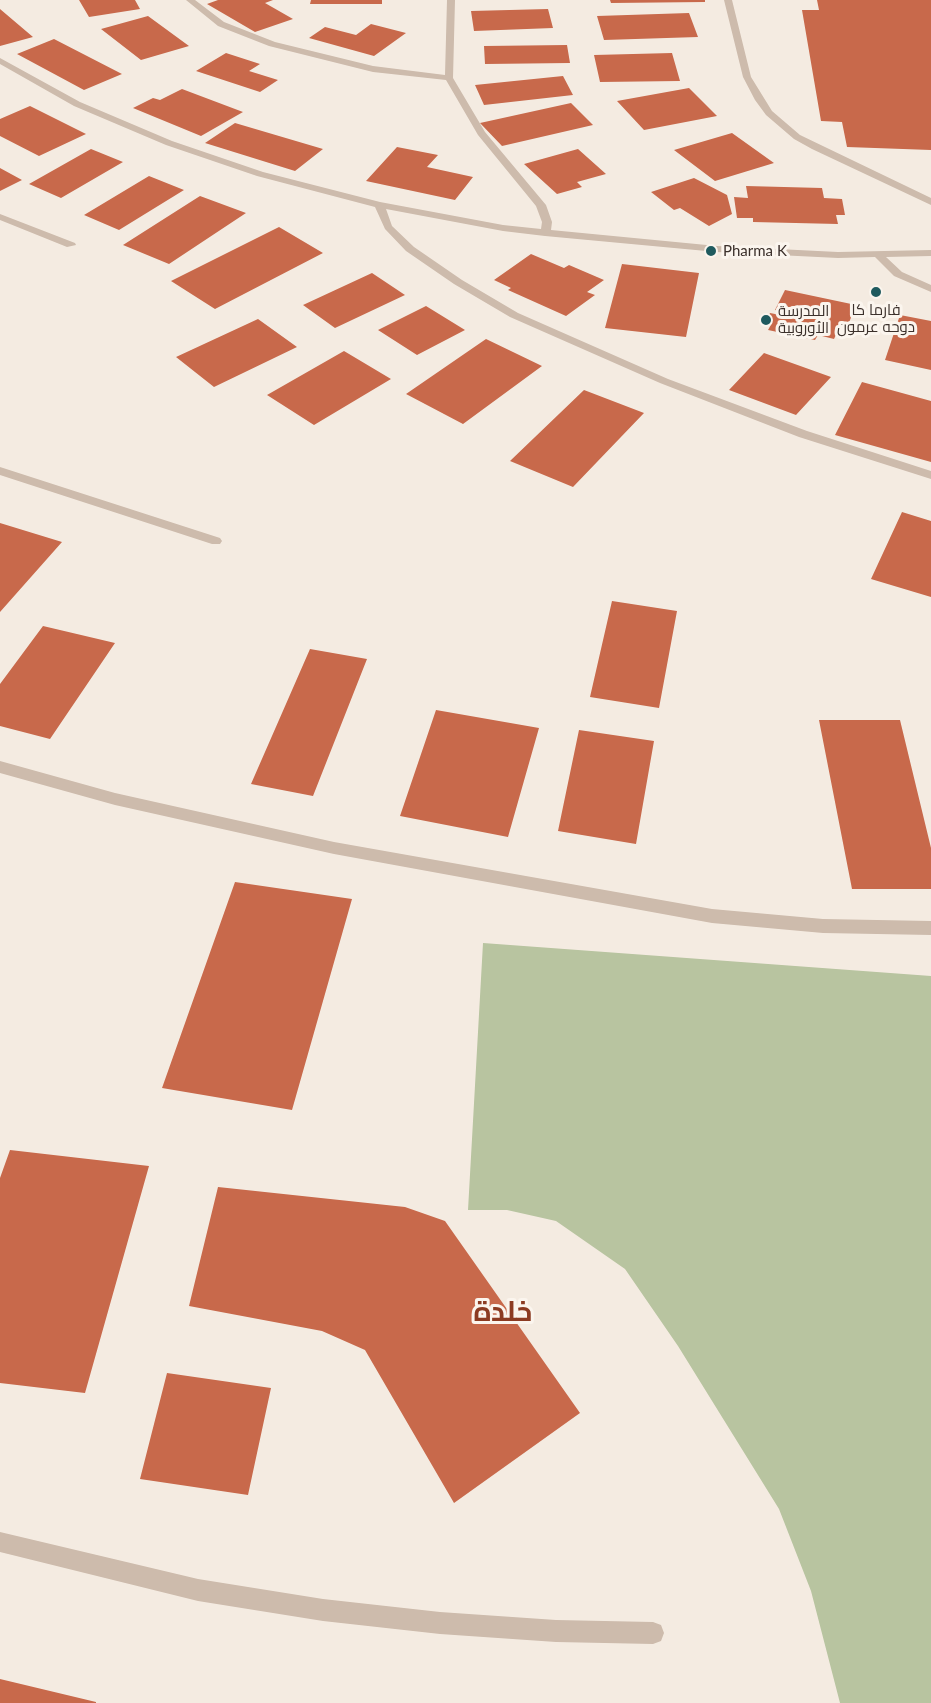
<!DOCTYPE html>
<meta charset="utf-8">
<style>
body{margin:0}
canvas{display:block;background:#f4ebe1}
</style>
<canvas width="931" height="1703"></canvas>
<script>
const ctx = document.querySelector('canvas').getContext('2d');
ctx.lineJoin = 'round';
function fill(path, color) { ctx.fillStyle = color; ctx.fill(path, 'evenodd'); }
const toPath = rows => new Path2D(rows.map(r => 'M' + r).join(''));
function stroke(path, color, width, dash) { ctx.strokeStyle = color; ctx.lineWidth = width; ctx.lineCap = dash ? 'butt' : 'round'; ctx.setLineDash(dash || []); ctx.stroke(path); }
function label(font, color, halo, rows, align = 'center') {
  ctx.font = font + ' Lato,Cairo,sans-serif'; ctx.lineWidth = 6; ctx.setLineDash([]); ctx.textBaseline = 'middle'; ctx.strokeStyle = halo; ctx.fillStyle = color; for (const [text, x, y, turn = 0] of rows) {
    ctx.save(); ctx.translate(x, y); ctx.rotate((+turn || 0) * Math.PI / 180); ctx.textAlign = isNaN(turn) ? turn : align; if (halo) ctx.strokeText(text, 0, 0); ctx.fillText(text, 0, 0); ctx.restore();
  }
}
const green = toPath([
 [483,943,931,976,931,1703,840,1703,811,1591,779,1509,678,1346,625,1269,556,1221,507,1210,468,1210]
]);
const building = toPath([
 [79,0,135,0,140,9,89,17],
 [218,0,273,0,265,3,293,19,255,32,207,4],
 [311,0,382,0,382,4,310,4],
 [610,0,705,0,705,2,611,3],
 [817,0,931,0,931,150,847,147,842,122,821,121,802,10,819,10],
 [0,9,33,37,0,46],
 [548,9,553,28,474,31,471,11],
 [689,13,698,37,604,40,597,16],
 [148,16,189,46,141,60,101,29],
 [371,24,406,33,374,56,309,38,325,27,356,35],
 [54,39,122,74,84,90,17,54],
 [567,45,570,63,485,64,484,46],
 [226,53,260,64,249,71,278,80,260,92,196,71],
 [672,53,680,81,600,82,594,55],
 [563,76,573,95,484,105,475,85],
 [689,88,717,116,644,130,617,101],
 [182,89,243,112,201,136,133,108,153,98,160,100],
 [571,103,593,125,502,146,480,123],
 [30,106,86,134,39,156,0,136,0,119],
 [235,123,323,149,295,171,205,143],
 [732,133,774,163,715,181,674,150],
 [397,147,438,155,427,167,473,177,455,200,366,181],
 [91,149,123,162,61,198,29,184],
 [578,149,606,174,577,182,582,187,557,194,524,164],
 [0,168,22,180,0,191],
 [149,176,184,190,119,230,84,215],
 [694,178,727,195,732,214,709,226,680,208,674,210,651,192],
 [746,186,822,188,824,198,842,199,845,215,836,215,838,224,753,222,753,218,737,218,734,197,748,198],
 [200,196,246,213,169,264,123,245],
 [279,227,323,253,215,309,171,281],
 [531,254,564,268,569,265,604,280,587,292,595,295,566,316,508,290,511,288,494,280],
 [622,264,699,273,686,337,605,328],
 [372,273,405,295,335,328,303,305],
 [785,290,856,305,848,325,841,324,834,339,818,335,815,340,768,330,772,323,766,322,770,313,780,315,782,312,775,310],
 [426,306,465,330,417,355,378,330],
 [900,315,931,321,931,370,885,360],
 [258,319,297,347,214,387,176,357],
 [486,339,542,366,463,424,406,394],
 [344,351,391,379,314,425,267,395],
 [764,353,831,377,796,415,729,390],
 [862,382,931,401,931,462,835,435],
 [584,390,644,413,573,487,510,461],
 [902,512,931,521,931,597,871,579],
 [0,523,62,542,0,612],
 [612,601,677,611,659,708,590,697],
 [43,626,115,643,50,739,0,726,0,684],
 [310,649,367,659,313,796,251,784],
 [436,710,539,728,508,837,400,816],
 [819,720,900,720,931,848,931,889,852,889],
 [579,730,654,741,636,844,558,831],
 [235,882,352,899,292,1110,162,1088],
 [10,1150,149,1166,85,1393,0,1383,0,1178],
 [218,1187,405,1207,445,1221,580,1413,454,1503,365,1350,322,1331,189,1306],
 [167,1373,271,1388,248,1495,140,1479],
 [0,1679,96,1702,96,1703,0,1703]
]);
const street = toPath([
 [186,0,195,0,224,22,275,42,373,66,445,75,447,0,455,0,453,78,485,132,546,205,552,222,551,230,717,246,838,252,931,250,931,256,886,257,902,272,931,285,931,292,894,276,875,257,838,258,717,252,545,236,503,231,386,209,392,226,414,247,462,280,518,313,668,379,807,431,931,471,931,479,799,437,660,383,510,317,454,284,406,251,385,229,375,207,257,176,166,145,74,106,0,64,0,58,80,102,172,141,263,172,380,202,503,225,541,229,542,222,536,206,478,135,446,80,373,72,269,46,218,26,186,0],
 [724,0,732,0,751,77,772,111,800,135,931,198,931,205,812,149,794,139,766,115,755,100,743,77,724,0],
 [0,214,75,243,76,245,67,247,0,220,0,214],
 [0,467,220,538,222,541,220,544,212,544,0,475,0,467],
 [0,761,115,793,334,842,712,909,823,919,931,921,931,935,823,933,712,923,334,854,115,805,0,773,0,761],
 [0,1532,198,1579,323,1599,440,1612,556,1620,653,1622,661,1625,664,1633,661,1641,653,1644,556,1642,440,1634,323,1621,198,1601,0,1552,0,1532]
]);
const markers = [
 [711,251,6,"#1f5a5e"],
 [876,292,6,"#1f5a5e"],
 [766,320,6,"#1f5a5e"]
];
const farPoinames = [
 ["Pharma K",723,251],
 ["فارما كا",876,310,"center"],
 ["دوحه عرمون",876,327,"center"],
 ["المدرسة",778,311],
 ["الأوروبية",778,328]
];
const nearDistrictnames = [
 ["خلدة",503,1312]
];
fill(green, '#b8c4a0');
fill(building, '#c8694b');
fill(street, '#cdbbac');
for (const [x, y, r, color] of markers) { const dot = new Path2D(); dot.arc(x, y, r, 0, 2 * Math.PI); ctx.fillStyle = color; ctx.fill(dot); stroke(dot, '#fbf5ee', 2); }
label('15px', '#3b302b', '#fbf5ee', farPoinames, 'left');
label('bold 28px', '#8c3b22', '#fbf5ee', nearDistrictnames);
</script>
